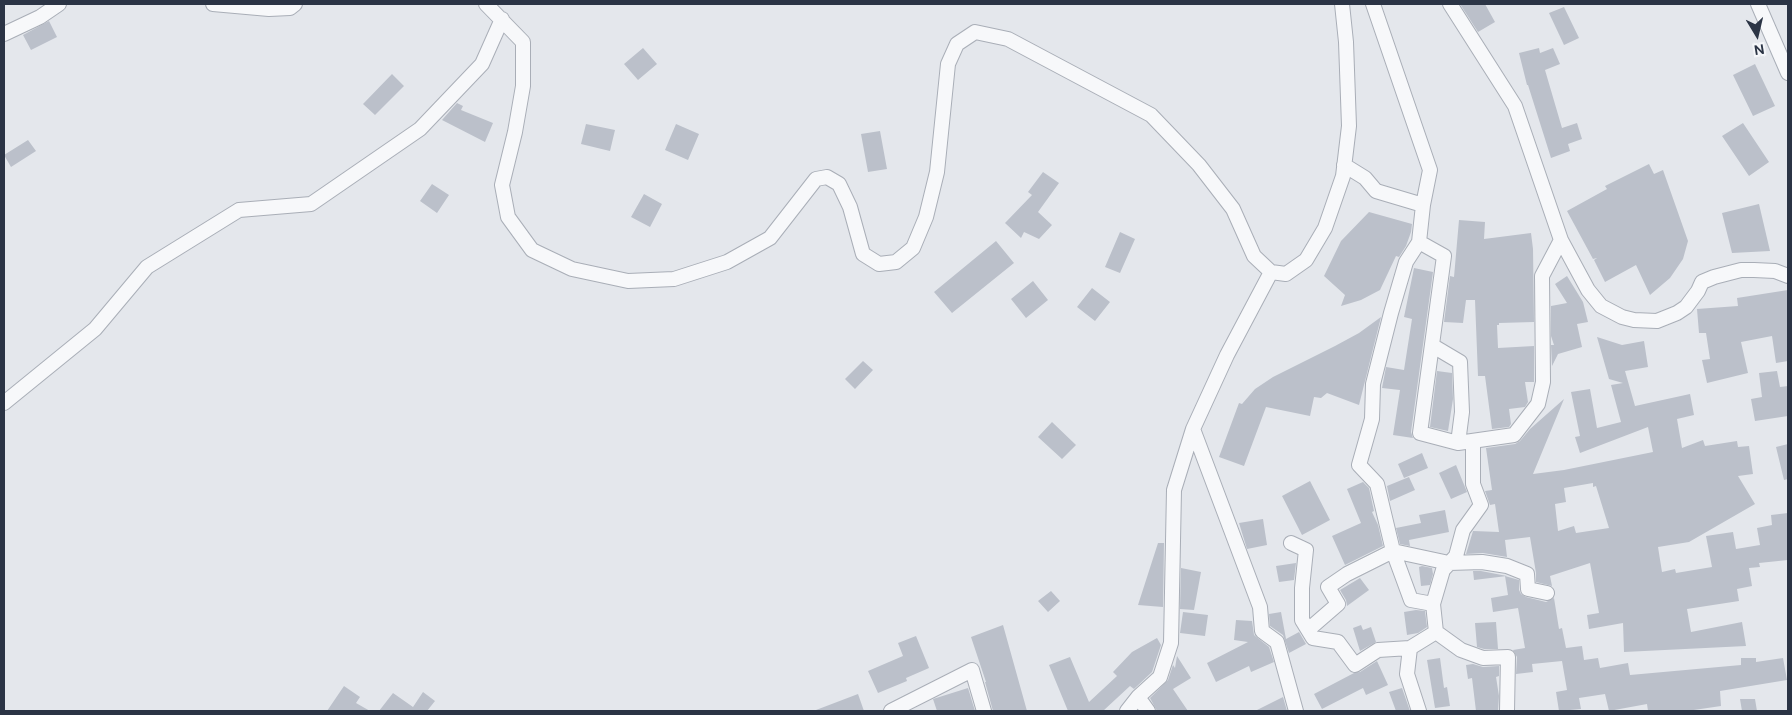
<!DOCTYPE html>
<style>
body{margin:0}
#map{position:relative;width:1792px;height:715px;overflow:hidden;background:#e4e7ec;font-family:"DM Sans",sans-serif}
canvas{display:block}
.frame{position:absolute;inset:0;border:5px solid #2b3445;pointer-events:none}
.north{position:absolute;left:1732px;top:10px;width:50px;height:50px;-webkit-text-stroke:4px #f4f6f9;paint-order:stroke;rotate:171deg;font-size:14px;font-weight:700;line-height:20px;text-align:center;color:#2b3445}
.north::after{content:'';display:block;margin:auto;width:18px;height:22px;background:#2b3445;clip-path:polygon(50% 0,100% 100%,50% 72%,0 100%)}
</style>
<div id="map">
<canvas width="1792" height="715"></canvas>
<div class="frame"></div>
<div class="north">N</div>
</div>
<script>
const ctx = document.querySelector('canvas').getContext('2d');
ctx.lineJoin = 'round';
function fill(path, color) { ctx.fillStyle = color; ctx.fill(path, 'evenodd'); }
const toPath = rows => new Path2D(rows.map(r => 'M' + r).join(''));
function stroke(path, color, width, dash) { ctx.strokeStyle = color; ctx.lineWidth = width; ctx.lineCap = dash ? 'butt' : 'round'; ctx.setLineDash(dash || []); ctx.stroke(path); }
const building = toPath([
 [1460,4,1485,4,1495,22,1478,32],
 [1564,7,1579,38,1564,45,1549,13],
 [49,21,57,37,31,50,23,35],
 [643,48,657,64,638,80,624,64],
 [1539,48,1540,53,1553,48,1560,64,1545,70,1562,128,1577,123,1582,139,1568,144,1570,151,1551,158,1528,85,1527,85,1519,53],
 [1755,64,1775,106,1753,116,1733,75],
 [392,74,404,86,375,115,363,104],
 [457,103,463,106,461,110,493,123,485,142,442,120],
 [1743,123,1769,162,1749,176,1722,136],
 [586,124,615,130,610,151,581,144],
 [676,124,699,134,688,160,665,150],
 [880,131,887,169,868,172,861,134],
 [28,140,36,151,11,167,4,155],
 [1649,164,1654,174,1663,170,1688,241,1683,259,1670,278,1650,295,1636,265,1605,282,1594,260,1597,258,1593,259,1567,211,1607,189,1605,186],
 [1043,172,1059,183,1038,212,1052,225,1039,239,1024,232,1021,238,1005,223,1032,195,1028,192],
 [432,184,449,195,437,213,420,201],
 [644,194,662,204,650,227,631,217],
 [1759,204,1770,251,1732,253,1722,213],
 [1369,212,1412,224,1411,232,1406,246,1399,257,1396,256,1380,290,1361,300,1341,306,1345,295,1324,276,1341,241],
 [1459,220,1485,222,1484,239,1531,233,1533,249,1534,322,1499,323,1499,325,1497,325,1498,348,1534,346,1534,382,1525,382,1528,402,1525,407,1509,409,1511,424,1509,427,1492,429,1485,376,1478,376,1475,300,1466,300,1463,323,1444,322,1450,276,1454,277],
 [1120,232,1135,239,1120,273,1105,267],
 [996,241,1014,263,952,313,934,292],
 [1414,268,1433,272,1411,432,1413,438,1393,435,1400,390,1382,388,1386,367,1404,370,1412,319,1404,317],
 [1567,276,1583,302,1588,322,1577,324,1582,347,1558,354,1552,366,1551,345,1554,345,1551,336,1551,306,1567,303,1555,284],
 [1033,281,1048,300,1026,318,1011,299],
 [1092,288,1110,302,1095,321,1077,307],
 [1788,290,1788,361,1776,363,1772,336,1741,342,1748,373,1707,383,1702,360,1710,359,1706,333,1699,333,1697,309,1738,306,1737,298],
 [1381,317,1359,405,1327,393,1321,398,1314,397,1310,416,1266,407,1244,466,1219,457,1239,403,1242,404,1255,389,1273,377,1335,346,1359,333],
 [1597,337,1622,345,1644,341,1648,367,1625,371,1635,406,1690,394,1694,415,1677,419,1682,448,1703,440,1705,446,1737,441,1738,447,1749,446,1753,474,1738,476,1755,504,1689,542,1658,547,1662,572,1675,569,1676,573,1712,567,1706,536,1733,532,1736,549,1760,545,1757,528,1772,525,1771,515,1788,513,1788,560,1759,563,1760,567,1749,568,1752,586,1737,589,1739,601,1687,609,1691,632,1742,622,1746,646,1624,652,1623,623,1589,629,1587,615,1599,613,1590,563,1550,576,1552,586,1536,582,1536,573,1530,537,1505,540,1507,557,1483,553,1466,554,1473,531,1499,532,1495,504,1490,505,1485,491,1492,490,1486,448,1515,444,1520,441,1530,429,1564,399,1533,474,1564,470,1653,452,1648,427,1580,453,1575,437,1580,436,1571,392,1590,389,1597,428,1621,422,1611,385,1623,383,1609,379],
 [1593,483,1593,487,1596,486,1609,528,1576,533,1574,526,1558,531,1555,504,1566,502,1564,488],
 [863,361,873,370,855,389,845,379],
 [1437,371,1452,373,1453,399,1448,431,1430,427],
 [1777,371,1780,387,1788,386,1788,416,1755,421,1751,399,1762,397,1759,373],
 [1052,422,1076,445,1062,459,1038,437],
 [1788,444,1788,479,1784,480,1776,447],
 [1422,453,1428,468,1404,478,1398,464],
 [1456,465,1467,492,1451,499,1439,473],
 [1409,477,1415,490,1390,501,1387,486],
 [1310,481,1330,520,1302,535,1282,496],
 [1363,482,1369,488,1374,511,1372,512,1378,525,1383,546,1345,565,1332,536,1361,523,1347,489],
 [1445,510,1449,532,1409,540,1410,546,1400,544,1396,528,1421,523,1419,515],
 [1263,519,1267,545,1247,549,1239,523],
 [1158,543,1164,543,1163,607,1138,605],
 [1296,563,1294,580,1279,582,1276,566],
 [1422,566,1432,568,1433,574,1430,585,1421,586,1419,567],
 [1181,568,1201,572,1194,610,1180,609],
 [1473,571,1481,571,1507,576,1474,580],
 [1505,576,1519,580,1519,590,1521,594,1526,597,1546,602,1554,598,1559,629,1562,628,1566,648,1582,646,1584,660,1598,658,1600,668,1628,663,1630,675,1741,665,1741,658,1756,658,1756,662,1783,658,1787,680,1720,691,1721,706,1687,711,1648,711,1647,704,1609,711,1605,694,1579,698,1581,709,1559,711,1556,692,1567,690,1562,661,1532,664,1533,672,1516,674,1517,657,1513,650,1525,648,1518,608,1493,612,1491,598,1508,595],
 [1360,578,1369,590,1347,606,1346,600,1340,590],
 [1051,591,1060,601,1048,612,1038,601],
 [1416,610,1425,611,1427,627,1418,633,1407,635,1404,612],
 [1183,612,1208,615,1205,636,1180,633],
 [1281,612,1286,639,1299,632,1306,644,1289,653,1283,635,1270,626,1269,614],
 [1236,620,1252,621,1254,635,1269,647,1274,662,1251,672,1249,666,1216,682,1207,663,1248,642,1234,640],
 [1496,622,1498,649,1484,649,1477,647,1475,623],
 [1003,625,1027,711,993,711,985,682,986,682,971,637],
 [1361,625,1363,630,1371,627,1376,642,1360,651,1353,628],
 [916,636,929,668,906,678,907,681,878,693,868,671,903,656,898,643],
 [1157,638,1161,645,1152,672,1134,689,1130,686,1103,711,1068,711,1049,665,1070,657,1089,702,1117,676,1113,672,1132,652],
 [1177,656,1191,678,1173,689,1188,711,1157,711,1150,698,1168,680,1173,665,1175,668],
 [1440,658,1444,688,1447,687,1450,706,1435,708,1427,660],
 [1377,661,1388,685,1366,695,1363,688,1322,709,1314,694,1354,673,1360,672],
 [1473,664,1483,667,1499,666,1499,676,1496,677,1499,696,1498,711,1476,711,1472,678,1468,679,1466,665],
 [344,686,360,697,356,703,370,711,327,711],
 [968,688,975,711,937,711,933,699],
 [1402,688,1410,711,1396,711,1389,692],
 [423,692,435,701,427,711,379,711,393,693,413,707],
 [858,694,864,711,816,711,816,710],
 [1283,697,1287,711,1255,711],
 [1740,699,1755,699,1757,711,1742,711]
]);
const minor = toPath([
 [213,4,269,9,290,8,295,4],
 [486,4,523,42,523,86,515,132,502,185,508,217,532,250,572,269,628,281,674,279,727,262,770,238,816,179,827,177,839,184,850,207,863,254,879,264,896,262,913,248,926,217,937,172,948,64,957,44,975,32,1008,39,1151,115,1199,165,1233,209,1254,256,1271,272,1286,274,1306,260,1325,228,1343,176,1349,126,1346,42,1342,4],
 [1373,4,1430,170,1423,205,1419,242,1406,262,1391,313,1373,384,1372,419,1359,465,1377,484,1393,551,1411,600,1433,604],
 [1450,4,1515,106,1561,240,1588,290,1601,306,1622,317,1634,320,1657,321,1677,313,1686,307,1698,291,1702,282,1714,277,1741,270,1754,270,1775,271,1788,276],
 [1758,4,1788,73],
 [4,34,40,17,59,4],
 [1344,165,1365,178,1376,191,1423,205],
 [1419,242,1444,256,1420,433,1458,443,1514,435,1538,404,1543,382,1542,276,1561,240],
 [1433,346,1460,362,1462,412,1458,443],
 [4,403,95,329,147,267,239,210,311,204,420,129,482,64,502,19],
 [1193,429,1260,607,1262,631,1277,642,1296,711],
 [1291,543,1306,550,1302,588,1302,620,1313,638,1338,642,1355,665,1378,650,1410,648,1436,632,1461,650,1483,658,1508,657,1507,711],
 [1308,630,1338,604,1328,587,1347,574,1393,551,1449,563,1482,562,1507,566,1527,574,1528,589,1547,593],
 [1436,632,1433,604,1443,570,1456,556,1463,530,1481,505,1473,484,1473,441],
 [1410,648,1407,674,1419,711],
 [1138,697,1148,711],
 [891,711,972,670,984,711],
 [1127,711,1138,697,1160,677,1171,643,1174,490,1193,429,1227,355,1271,272]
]);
fill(building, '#bbc0ca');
stroke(minor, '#a9aeb7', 16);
stroke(minor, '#f7f8fa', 14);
</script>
